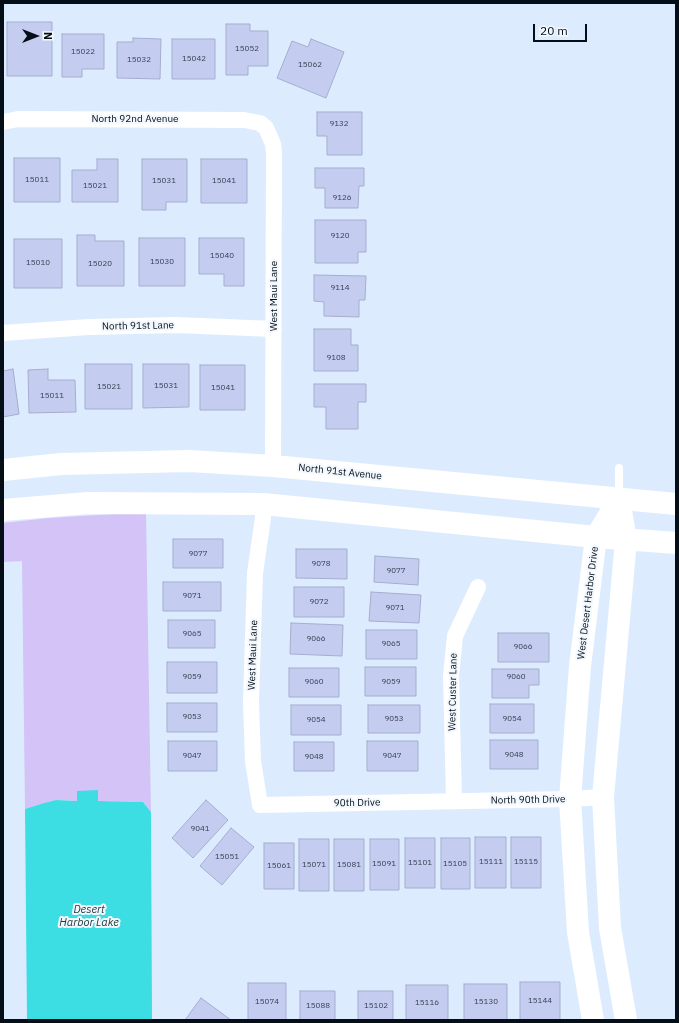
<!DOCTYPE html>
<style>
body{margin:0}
#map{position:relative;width:679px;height:1023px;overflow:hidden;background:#dcecfe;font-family:"IBM Plex Sans",sans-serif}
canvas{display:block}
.frame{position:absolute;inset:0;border:4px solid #050e17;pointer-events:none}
.north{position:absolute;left:16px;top:16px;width:40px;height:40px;-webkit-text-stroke:3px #f2f8fe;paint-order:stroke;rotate:90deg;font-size:11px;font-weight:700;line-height:16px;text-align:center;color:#050e17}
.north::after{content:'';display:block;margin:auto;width:14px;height:18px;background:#050e17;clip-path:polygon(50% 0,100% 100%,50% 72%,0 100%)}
.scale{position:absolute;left:533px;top:24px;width:54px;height:18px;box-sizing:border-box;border:2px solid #050e17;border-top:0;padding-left:5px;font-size:12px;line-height:14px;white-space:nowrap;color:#050e17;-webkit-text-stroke:3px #f2f8fe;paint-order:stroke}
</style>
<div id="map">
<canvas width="679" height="1023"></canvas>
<div class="frame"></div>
<div class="north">N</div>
<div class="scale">20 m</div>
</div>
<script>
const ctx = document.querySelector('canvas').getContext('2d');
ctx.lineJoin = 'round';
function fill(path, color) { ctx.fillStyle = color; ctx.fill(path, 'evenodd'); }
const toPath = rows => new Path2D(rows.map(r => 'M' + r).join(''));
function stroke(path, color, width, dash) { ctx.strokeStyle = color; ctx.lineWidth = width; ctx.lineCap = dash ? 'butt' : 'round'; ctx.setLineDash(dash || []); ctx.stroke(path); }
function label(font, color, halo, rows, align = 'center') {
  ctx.font = font + ' "IBM Plex Sans",sans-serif'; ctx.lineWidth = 4; ctx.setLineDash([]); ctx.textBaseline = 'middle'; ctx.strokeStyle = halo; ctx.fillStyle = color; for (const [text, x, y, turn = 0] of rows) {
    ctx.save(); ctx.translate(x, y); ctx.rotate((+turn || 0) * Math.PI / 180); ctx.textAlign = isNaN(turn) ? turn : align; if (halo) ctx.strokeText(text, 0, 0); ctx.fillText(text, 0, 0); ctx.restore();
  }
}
const green = toPath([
 [146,512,151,812,143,802,98,801,98,791,77,791,77,801,56,800,44,803,25,809,22,561,3,562,3,523,49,518]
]);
const water = toPath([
 [98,790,98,801,143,802,151,812,152,1020,27,1020,25,809,44,803,56,800,77,801,77,791]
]);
const building = toPath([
 [7,22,52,22,52,76,7,76,7,22],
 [226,24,250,24,250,31,268,31,268,66,248,66,248,75,226,75,226,24],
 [62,34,104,34,104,69,82,69,82,77,62,77,62,34],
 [133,38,161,39,160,79,117,78,117,42,133,42,133,38],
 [172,39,215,39,215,79,172,79,172,39],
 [311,39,344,52,326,98,277,78,292,41,308,47,311,39],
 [317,112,362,112,362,155,327,155,327,136,317,136,317,112],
 [14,158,60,158,60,202,14,202,14,158],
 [97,159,118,159,118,202,72,202,72,170,97,170,97,159],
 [142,159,187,159,187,202,166,202,166,210,142,210,142,159],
 [201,159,247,159,247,203,201,203,201,159],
 [315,168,364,168,364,186,359,186,358,208,325,208,325,188,315,188,315,168],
 [315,220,366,220,366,252,358,252,358,263,315,263,315,220],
 [77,235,95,235,95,241,124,241,124,286,77,286,77,235],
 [139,238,185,238,185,286,139,286,139,238],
 [199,238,244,238,244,286,224,286,224,274,199,274,199,238],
 [14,239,62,239,62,288,14,288,14,239],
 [314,275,366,276,365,300,359,300,359,317,324,316,324,302,314,301,314,275],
 [314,329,351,329,351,345,358,345,358,371,314,371,314,329],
 [85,364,132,364,132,409,85,409,85,364],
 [143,364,189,364,189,407,143,408,143,364],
 [200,365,245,365,245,410,200,410,200,365],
 [13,369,19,414,3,417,3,371,13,369],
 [48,369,48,380,75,380,76,412,29,413,28,370,48,369],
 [314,384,366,384,366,402,358,402,358,429,326,429,326,407,314,407,314,384],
 [173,539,223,539,223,568,173,568,173,539],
 [296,549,347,549,347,579,296,578,296,549],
 [375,556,419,559,418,585,374,582,375,556],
 [163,582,221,582,221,611,163,611,163,582],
 [294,587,344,587,344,617,294,617,294,587],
 [371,592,421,595,419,623,369,621,371,592],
 [168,620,215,620,215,648,168,648,168,620],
 [291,623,343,625,342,656,290,654,291,623],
 [366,630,417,630,417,659,366,659,366,630],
 [498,633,549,633,549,662,498,662,498,633],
 [167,662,217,662,217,693,167,693,167,662],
 [365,667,416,667,416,696,365,696,365,667],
 [289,668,339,668,339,697,289,697,289,668],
 [492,669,539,669,539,685,529,685,529,698,492,698,492,669],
 [167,703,217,703,217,732,167,732,167,703],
 [490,704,534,704,534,733,490,733,490,704],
 [291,705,341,705,341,735,291,735,291,705],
 [368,705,420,705,420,733,368,733,368,705],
 [490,740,538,740,538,769,490,769,490,740],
 [168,741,217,741,217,771,168,771,168,741],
 [367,741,418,741,418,771,367,771,367,741],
 [294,742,334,742,334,771,294,771,294,742],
 [206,800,228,820,193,858,172,838,206,800],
 [231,828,254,847,222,885,200,866,231,828],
 [475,837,506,837,506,888,475,888,475,837],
 [511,837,541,837,541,888,511,888,511,837],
 [405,838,435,838,435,888,405,888,405,838],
 [441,838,470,838,470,889,441,889,441,838],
 [299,839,329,839,329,891,299,891,299,839],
 [334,839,364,839,364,891,334,891,334,839],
 [370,839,399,839,399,890,370,890,370,839],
 [264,843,294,843,294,889,264,889,264,843],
 [520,982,560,982,560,1020,520,1020,520,982],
 [248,983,286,983,286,1020,248,1020,248,983],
 [464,984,507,984,507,1020,464,1020,464,984],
 [406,985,448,985,448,1020,406,1020,406,985],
 [300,991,335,991,335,1020,300,1020,300,991],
 [358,991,393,991,393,1020,358,1020,358,991],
 [201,998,231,1020,185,1020,201,998]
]);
const lane = toPath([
 [619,468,619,498]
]);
const street = toPath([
 [3,122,18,119,244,120,260,123,266,128,273,144,274,153,273,466],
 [3,333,89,327,176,325,274,329],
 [263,504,263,518,255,573,251,701,253,761,260,805,570,799,603,797],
 [454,801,451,676,455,636,478,587]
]);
const secondary = toPath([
 [3,470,61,464,189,461,273,466,676,504],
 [619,499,626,540,603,797,610,928,626,1020],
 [3,510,88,503,263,504,596,537,676,543],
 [593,1020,578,932,570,799,580,666,596,537,619,499]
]);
const numberNames = [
 ["15052",247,49],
 ["15022",83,52],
 ["15042",194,59],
 ["15032",139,60],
 ["15062",310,65],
 ["9132",339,124],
 ["15011",37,180],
 ["15031",164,181],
 ["15041",224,181],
 ["15021",95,186],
 ["9126",342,198],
 ["9120",340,236],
 ["15040",222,256],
 ["15030",162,262],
 ["15010",38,263],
 ["15020",100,264],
 ["9114",340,288],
 ["9108",336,358],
 ["15031",166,386],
 ["15021",109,387],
 ["15041",223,388],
 ["15011",52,396],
 ["9077",198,554],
 ["9078",321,564],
 ["9077",396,571],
 ["9071",192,596],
 ["9072",319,602],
 ["9071",395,608],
 ["9065",192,634],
 ["9066",316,639],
 ["9065",391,644],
 ["9066",523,647],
 ["9059",192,677],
 ["9060",516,677],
 ["9060",314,682],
 ["9059",391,682],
 ["9053",192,717],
 ["9053",394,719],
 ["9054",512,719],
 ["9054",316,720],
 ["9048",514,755],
 ["9047",192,756],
 ["9047",392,756],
 ["9048",314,757],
 ["9041",200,829],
 ["15051",227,857],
 ["15111",491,862],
 ["15115",526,862],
 ["15101",420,863],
 ["15091",384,864],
 ["15105",455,864],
 ["15071",314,865],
 ["15081",349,865],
 ["15061",279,866],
 ["15144",540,1001],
 ["15074",267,1002],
 ["15130",486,1002],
 ["15116",427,1003],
 ["15088",318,1006],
 ["15102",376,1006]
];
const streetNames = [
 ["North 92nd Avenue",135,119],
 ["West Maui Lane",274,296,-90],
 ["North 91st Lane",138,326,-1],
 ["North 91st Avenue",340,472,6],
 ["West Desert Harbor Drive",588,603,-83],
 ["West Maui Lane",253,655,-88],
 ["West Custer Lane",453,692,-89],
 ["North 90th Drive",528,800,-1],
 ["90th Drive",357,803,-1]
];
const waterNames = [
 ["Desert",89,910],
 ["Harbor Lake",89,923]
];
fill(green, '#d4c3f7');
fill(water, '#3ddde4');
fill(building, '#c4ccf0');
stroke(building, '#a5adcf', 1);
stroke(lane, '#fff', 8);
stroke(street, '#fff', 16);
stroke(secondary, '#fff', 22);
label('8px', '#353e4d', null, numberNames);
label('10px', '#050e17', '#f2f8fe', streetNames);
label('italic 11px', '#213b3c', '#f2f8fe', waterNames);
</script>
